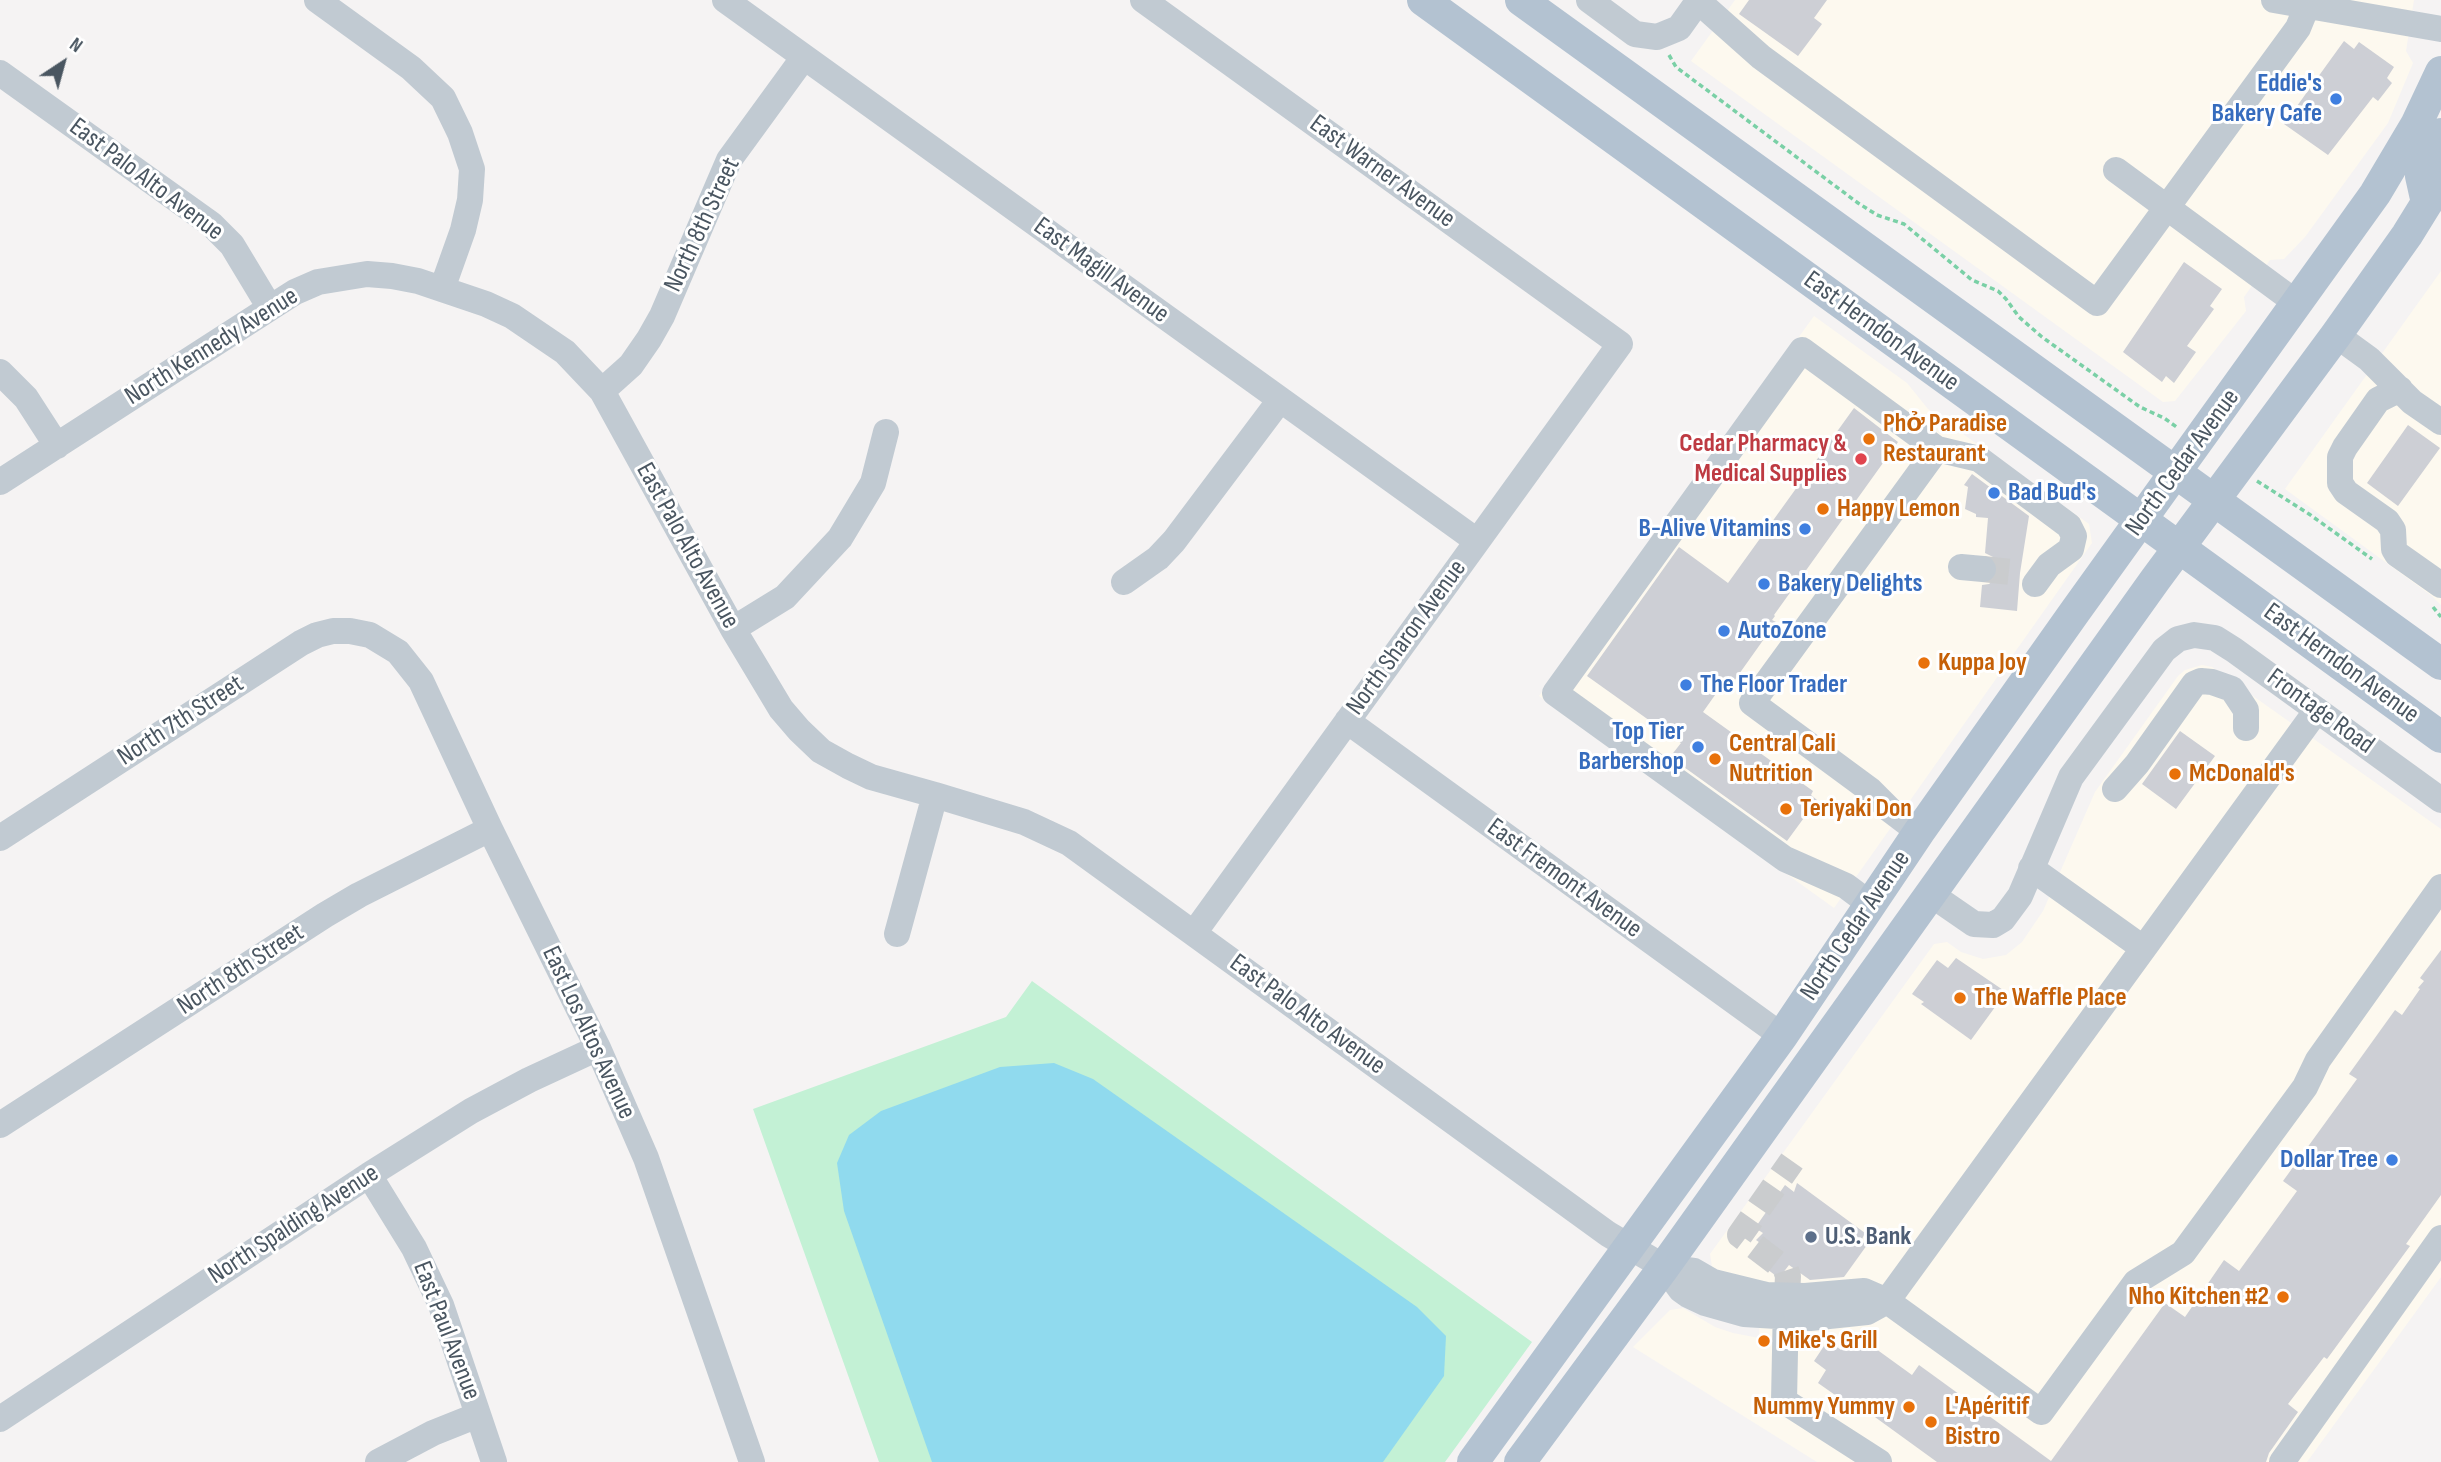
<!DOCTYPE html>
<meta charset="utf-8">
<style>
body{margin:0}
#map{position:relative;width:2441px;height:1462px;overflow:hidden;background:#f5f3f3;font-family:"Sofia Sans Condensed",sans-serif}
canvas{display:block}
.north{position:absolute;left:28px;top:28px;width:70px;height:70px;-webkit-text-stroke:5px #fff;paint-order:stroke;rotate:36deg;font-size:19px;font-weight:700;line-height:28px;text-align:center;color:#4a5661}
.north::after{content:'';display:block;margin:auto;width:24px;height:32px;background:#4a5661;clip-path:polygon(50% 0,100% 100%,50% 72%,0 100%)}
</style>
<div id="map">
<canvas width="2441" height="1462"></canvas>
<div class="north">N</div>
</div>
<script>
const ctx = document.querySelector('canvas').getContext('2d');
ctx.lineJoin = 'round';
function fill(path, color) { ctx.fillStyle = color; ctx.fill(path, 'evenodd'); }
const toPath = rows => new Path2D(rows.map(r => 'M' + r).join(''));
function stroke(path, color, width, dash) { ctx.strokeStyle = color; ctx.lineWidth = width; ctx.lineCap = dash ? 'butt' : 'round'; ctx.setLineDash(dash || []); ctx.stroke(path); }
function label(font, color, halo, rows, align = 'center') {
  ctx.font = font + ' "Sofia Sans Condensed",sans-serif'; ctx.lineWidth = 6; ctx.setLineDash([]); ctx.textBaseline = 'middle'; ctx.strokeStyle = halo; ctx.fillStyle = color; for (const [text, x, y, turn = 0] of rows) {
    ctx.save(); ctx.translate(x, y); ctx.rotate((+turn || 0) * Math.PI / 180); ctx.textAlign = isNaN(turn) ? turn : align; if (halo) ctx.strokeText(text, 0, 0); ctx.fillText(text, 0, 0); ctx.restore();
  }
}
const commercial = toPath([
 [1735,0,2414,0,2406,51,2413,63,2388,123,2305,237,2284,259,2270,260,2244,297,2246,311,2175,401,2163,402,1691,61],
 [2441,271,2441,605,2432,596,2285,489],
 [1814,316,1907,383,1928,409,2089,524,2092,543,1834,908,1539,696],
 [2202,665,2212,667,2441,829,2441,1277,2307,1462,1817,1462,1633,1347,1670,1310,1683,1308,1715,1327,1733,1333,1759,1338,1761,1288,1712,1267,1710,1254,1934,944,1947,942,1961,952,1983,959,2006,955,2022,942,2043,911,2095,792,2178,676,2185,670]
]);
const green = toPath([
 [1032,981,1532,1342,1445,1462,879,1462,753,1109,1006,1017]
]);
const water = toPath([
 [1054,1063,1093,1079,1417,1307,1446,1336,1444,1376,1383,1462,932,1462,844,1211,837,1163,849,1135,881,1111,1000,1067]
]);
const building = toPath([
 [1749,0,1827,0,1814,18,1822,24,1798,56,1739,14],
 [2344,41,2354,49,2359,42,2394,67,2387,78,2392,83,2378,101,2373,97,2328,155,2284,124],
 [2184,262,2222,289,2210,306,2214,309,2187,346,2196,352,2174,383,2166,376,2162,382,2123,352],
 [1854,408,1898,442,1774,615,1775,616,1772,620,1776,622,1727,691,1720,688,1703,712,1813,791,1811,795,1817,800,1787,841,1670,757,1681,743,1587,676,1679,547,1728,583],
 [2408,425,2440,448,2398,506,2367,483],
 [1972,474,2029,516,2020,573,2017,611,1980,607,1982,585,1989,584,1995,579,1999,570,1998,563,1993,557,1985,553,1988,518,1976,517,1976,514,1965,509,1968,487,1964,485],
 [2180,731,2215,756,2176,809,2142,784],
 [2441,950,2441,1195,2406,1244,2410,1246,2327,1359,2324,1357,2288,1404,2298,1412,2269,1453,2266,1462,1937,1462,1868,1412,1865,1416,1818,1383,1826,1370,1814,1361,1828,1340,1841,1350,1854,1333,1912,1375,1919,1365,2051,1461,2165,1303,2185,1317,2224,1260,2239,1271,2297,1191,2283,1181,2357,1079,2349,1074,2395,1010,2402,1015,2420,989,2418,988,2424,981,2420,978],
 [1956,958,2006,992,1971,1040,1921,1004,1924,1002,1912,994,1937,960,1948,968],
 [1797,1183,1865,1233,1861,1241,1867,1245,1844,1277,1810,1280,1789,1265,1779,1278,1756,1261,1766,1247,1756,1240,1763,1233,1755,1228,1785,1185,1794,1192]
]);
const minorTunnel = toPath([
 [1983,569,2020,573],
 [1787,1296,1788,1276,1786,1270,1740,1235,1792,1161]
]);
const path = toPath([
 [1669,55,1676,67,1858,203,1877,215,1904,224,1972,280,1998,291,2006,299,2019,317,2042,337,2140,407,2164,418,2178,428],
 [2257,481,2309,514,2372,559],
 [2433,607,2441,617]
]);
const minor = toPath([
 [317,0,411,68,443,98,460,133,472,169,470,200,463,230,442,289],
 [725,0,1477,541],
 [1143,0,1620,344,1194,933],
 [1589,0,1635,34,1657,37,1679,28,1699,0],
 [2274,0,2441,29],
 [1698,1,1761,57,2097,303,2298,28,2307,6],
 [0,73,211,224,232,245,270,308],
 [2116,170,2298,304],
 [2336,335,2369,359,2412,402,2441,422],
 [0,372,26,398,57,446],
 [2400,389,2378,400,2345,447,2340,457,2340,483,2346,492,2387,521,2393,530,2394,549,2397,554,2441,585],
 [602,391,631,365,649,339,662,316,729,160,804,57],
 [1937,449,1979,459,2069,526,2074,536,2071,549,2049,565,2035,584],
 [0,482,270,308,295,292,318,282,367,274,392,276,418,281,486,304,512,316,565,352,602,391,733,629,781,709,799,730,821,751,848,766,871,777,935,795,897,934],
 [1961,567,1983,569],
 [1124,582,1158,558,1174,541,1280,400],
 [733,629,785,597,840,538,873,483,886,432],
 [1347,721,1782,1036],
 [2115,789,2137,764,2194,684,2201,681,2212,682,2232,689,2246,710,2246,728],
 [935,795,1024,822,1069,843,1608,1234,1664,1267,1694,1271,1713,1282,1766,1295,1805,1296,1864,1291,1887,1301,2041,1412,2136,1282,2183,1253,2305,1087,2318,1060,2441,887],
 [0,838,301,643,317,635,333,631,350,631,370,635,398,652,421,681,490,829,598,1048,646,1158,752,1462],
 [2031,868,2143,948],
 [1929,893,1974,924,1993,925,2003,919,2020,896,2071,777,2164,650,2178,639,2194,635,2215,638,2234,650,2441,800],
 [1870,904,1846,886,1785,859,1555,693,1802,350,1937,449,1752,703,1870,790,1890,810,1919,832],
 [0,1125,325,915,359,895,490,829],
 [369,1175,414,1248,441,1305,494,1462],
 [1664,1267,1681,1290,1688,1295,1705,1303,1744,1314,1810,1318,1867,1312,1887,1301,2317,710],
 [1786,1302,1784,1401,1879,1462],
 [0,1419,369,1175,471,1111,529,1080,598,1048],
 [378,1462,433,1433,478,1415],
 [2282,1462,2441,1238]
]);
const major = toPath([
 [1423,0,2441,737],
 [1521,0,2441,664],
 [2427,203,2421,176,2441,134],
 [1473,1462,1782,1036,1919,832,2074,613,2375,194,2416,125,2441,72],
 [1520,1462,1664,1267,2155,580,2336,335,2407,235,2441,180]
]);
const markers = [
 [2336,99,7,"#3f7fe0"],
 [1869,439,7,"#e8710a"],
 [1861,459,7,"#e0444e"],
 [1994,493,7,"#3f7fe0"],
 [1823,509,7,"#e8710a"],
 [1805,529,7,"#3f7fe0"],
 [1764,584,7,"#3f7fe0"],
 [1724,631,7,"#3f7fe0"],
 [1924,663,7,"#e8710a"],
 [1686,685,7,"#3f7fe0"],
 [1698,747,7,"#3f7fe0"],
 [1715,759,7,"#e8710a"],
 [2175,774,7,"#e8710a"],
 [1786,809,7,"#e8710a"],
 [1960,998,7,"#e8710a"],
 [2392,1160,7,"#3f7fe0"],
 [1811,1237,7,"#5c6f8a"],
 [2283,1297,7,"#e8710a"],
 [1764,1341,7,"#e8710a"],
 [1909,1407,7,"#e8710a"],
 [1931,1422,7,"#e8710a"]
];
const shopNames = [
 ["Eddie's",2322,84],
 ["Bakery Cafe",2322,114],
 ["Bad Bud's",2008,493,"left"],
 ["B-Alive Vitamins",1791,529],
 ["Bakery Delights",1778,584,"left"],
 ["AutoZone",1738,631,"left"],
 ["The Floor Trader",1700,685,"left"],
 ["Top Tier",1684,732],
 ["Barbershop",1684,762],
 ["Dollar Tree",2378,1160]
];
const streetNames = [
 ["East Warner Avenue",1382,172,36],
 ["East Palo Alto Avenue",146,180,37],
 ["North 8th Street",703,225,-65],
 ["East Magill Avenue",1101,271,36],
 ["East Herndon Avenue",1881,332,36],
 ["North Kennedy Avenue",212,347,-32],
 ["North Cedar Avenue",2183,463,-54],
 ["East Palo Alto Avenue",687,546,61],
 ["North Sharon Avenue",1407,638,-54],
 ["East Herndon Avenue",2341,664,36],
 ["Frontage Road",2320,712,36],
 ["North 7th Street",181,721,-33],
 ["East Fremont Avenue",1564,879,36],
 ["North Cedar Avenue",1856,926,-56],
 ["North 8th Street",241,970,-33],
 ["East Palo Alto Avenue",1307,1015,36],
 ["East Los Altos Avenue",588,1033,65],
 ["North Spalding Avenue",294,1225,-33],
 ["East Paul Avenue",446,1331,69]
];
const foodNames = [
 ["Phở Paradise",1883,424],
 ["Restaurant",1883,454],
 ["Happy Lemon",1837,509],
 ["Kuppa Joy",1938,663],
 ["Central Cali",1729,744],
 ["Nutrition",1729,774],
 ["McDonald's",2189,774],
 ["Teriyaki Don",1800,809],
 ["The Waffle Place",1974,998],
 ["Nho Kitchen #2",2269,1297,"right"],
 ["Mike's Grill",1778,1341],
 ["Nummy Yummy",1895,1407,"right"],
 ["L'Apéritif",1945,1407],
 ["Bistro",1945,1437]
];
const healthNames = [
 ["Cedar Pharmacy &",1847,444],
 ["Medical Supplies",1847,474]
];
const serviceNames = [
 ["U.S. Bank",1825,1237]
];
fill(commercial, '#fdf9ef');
fill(green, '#c3f1d5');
fill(water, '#90daee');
fill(building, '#cdcfd5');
stroke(minorTunnel, '#caccce', 26, [26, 13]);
stroke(path, '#7ad0a6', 3.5, [5, 3.5]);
stroke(minor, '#c1cad2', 26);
stroke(major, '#b3c2d1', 32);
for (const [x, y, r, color] of markers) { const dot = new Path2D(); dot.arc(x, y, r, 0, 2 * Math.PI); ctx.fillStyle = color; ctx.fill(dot); stroke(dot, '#fff', 2.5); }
label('bold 26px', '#366cbe', '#fff', shopNames, 'right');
label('26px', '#4a5661', '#fff', streetNames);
label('bold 26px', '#c56008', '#fff', foodNames, 'left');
label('bold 26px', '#be3a42', '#fff', healthNames, 'right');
label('bold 26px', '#4e5e75', '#fff', serviceNames, 'left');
</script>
